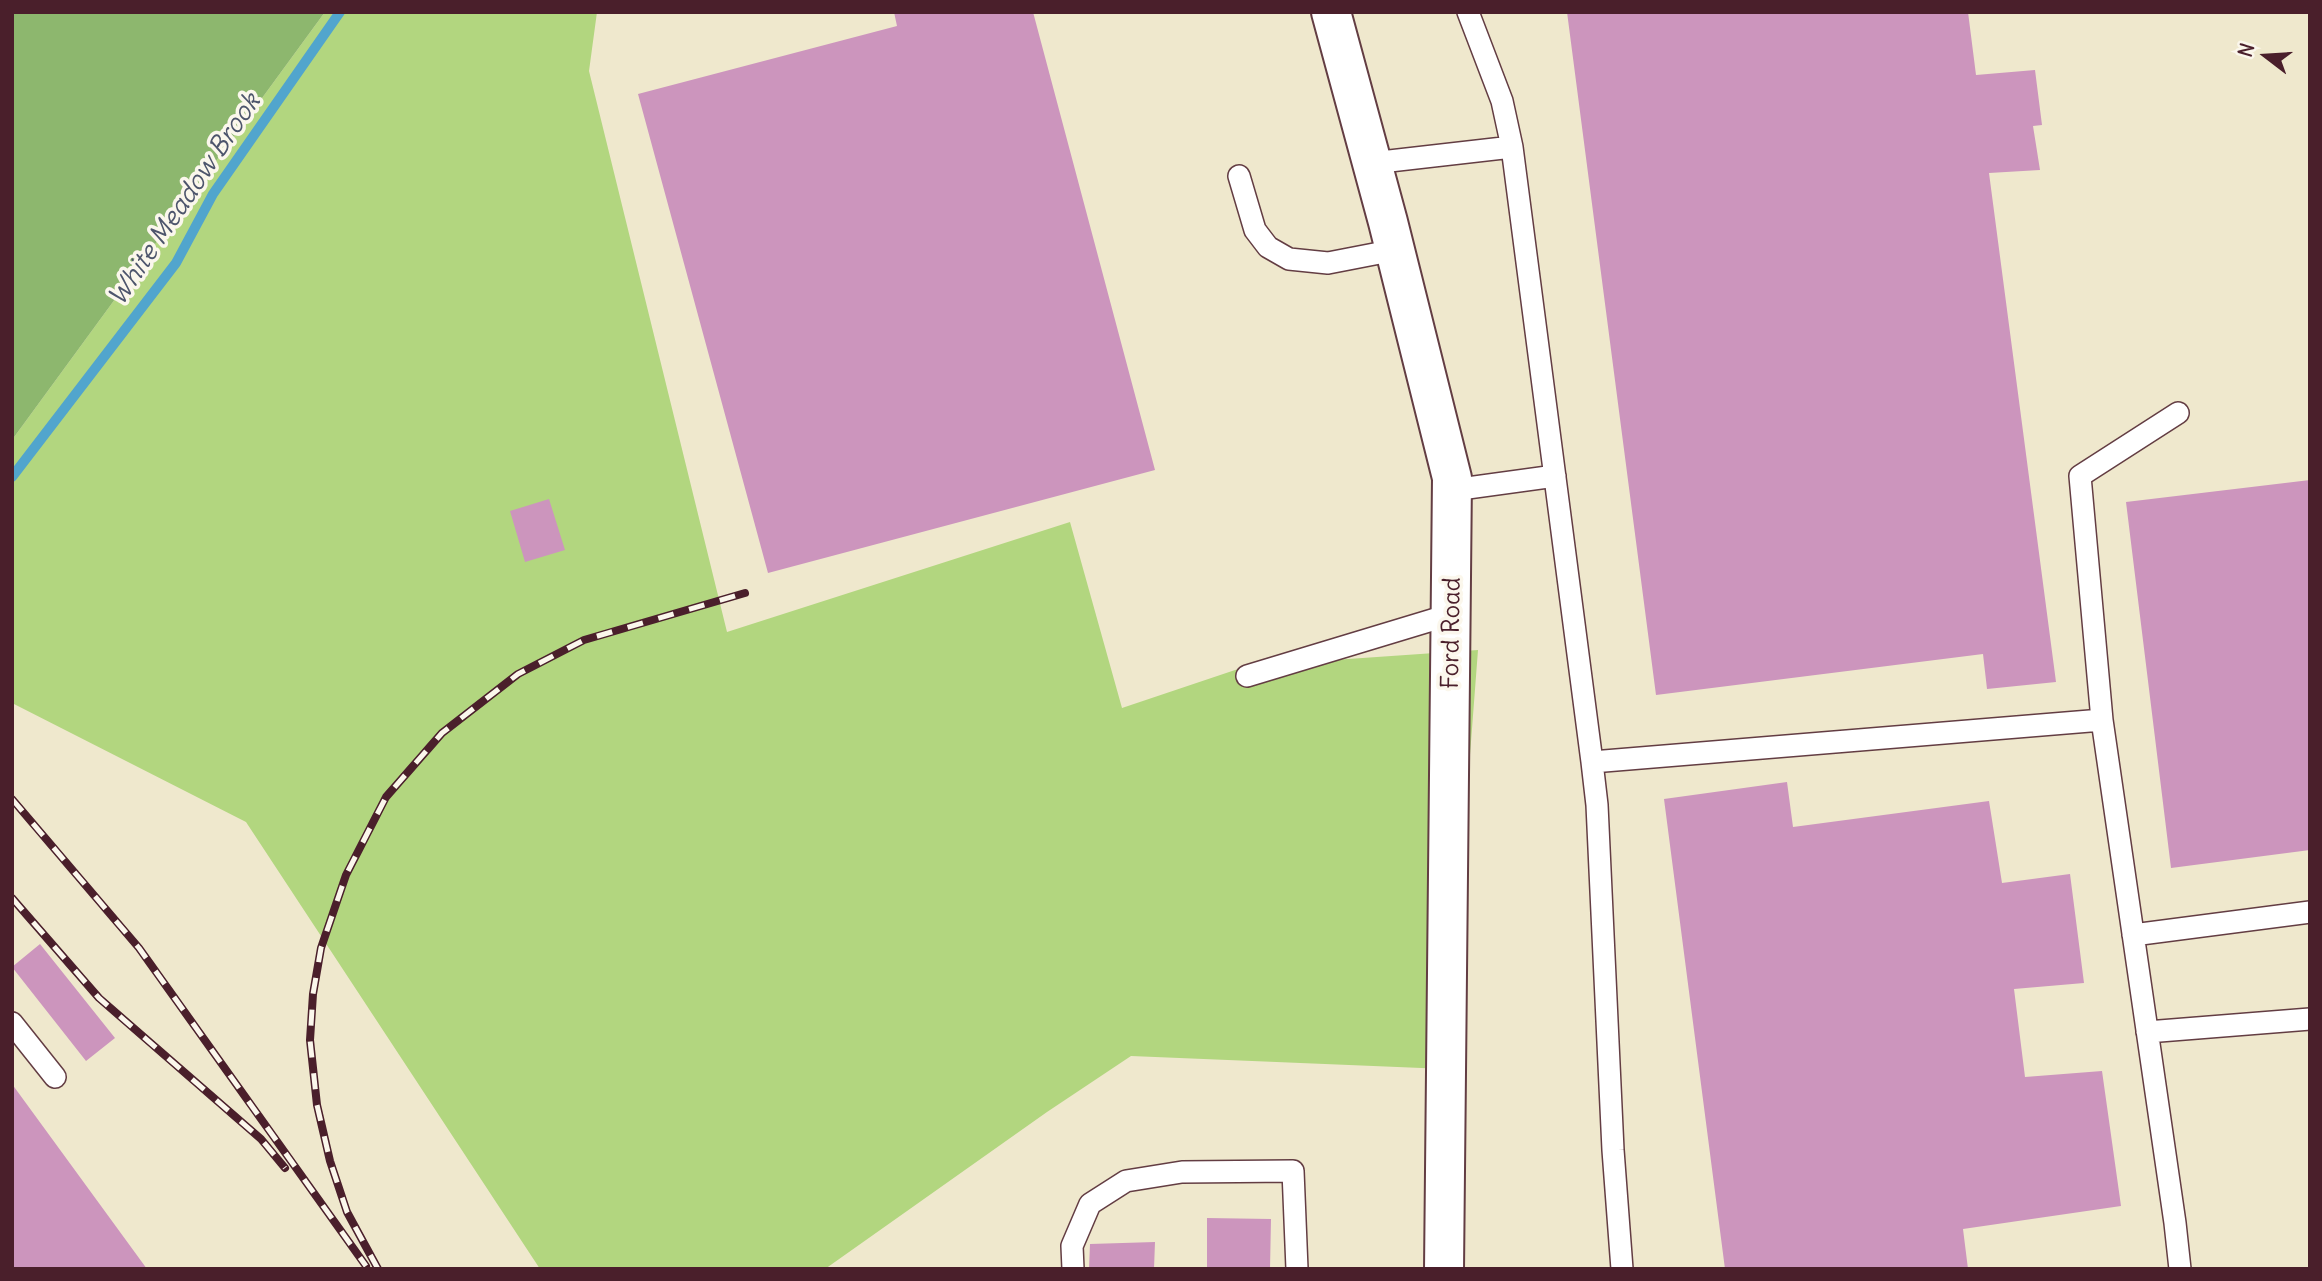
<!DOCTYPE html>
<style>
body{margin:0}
#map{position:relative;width:2322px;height:1281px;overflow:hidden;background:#efe8cd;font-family:Delius,sans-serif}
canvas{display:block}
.frame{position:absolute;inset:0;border:14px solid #4a1f2b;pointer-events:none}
.north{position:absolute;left:2231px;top:21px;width:70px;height:70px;-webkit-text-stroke:5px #fbf7ec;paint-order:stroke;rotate:287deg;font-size:19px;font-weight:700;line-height:28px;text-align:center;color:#4a1f2b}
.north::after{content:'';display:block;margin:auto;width:24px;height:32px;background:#4a1f2b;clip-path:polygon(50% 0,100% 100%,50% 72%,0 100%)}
</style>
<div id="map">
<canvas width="2322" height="1281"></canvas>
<div class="frame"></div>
<div class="north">N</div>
</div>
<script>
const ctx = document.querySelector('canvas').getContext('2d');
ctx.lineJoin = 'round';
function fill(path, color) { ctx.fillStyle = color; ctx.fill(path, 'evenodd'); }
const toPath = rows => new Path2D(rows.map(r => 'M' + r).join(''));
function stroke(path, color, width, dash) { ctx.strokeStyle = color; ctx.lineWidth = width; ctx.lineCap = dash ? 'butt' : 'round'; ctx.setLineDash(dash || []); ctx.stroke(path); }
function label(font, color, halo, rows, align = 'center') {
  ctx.font = font + ' Delius,sans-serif'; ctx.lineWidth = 7; ctx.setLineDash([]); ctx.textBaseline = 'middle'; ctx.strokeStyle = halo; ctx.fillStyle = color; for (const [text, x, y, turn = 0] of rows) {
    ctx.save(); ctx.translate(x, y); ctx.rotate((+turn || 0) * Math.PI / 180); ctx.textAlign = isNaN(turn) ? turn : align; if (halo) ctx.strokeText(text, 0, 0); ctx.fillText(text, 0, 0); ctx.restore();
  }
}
const green = toPath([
 [325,12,597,12,589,71,727,632,1070,522,1122,708,1247,666,1478,650,1446,1069,1131,1056,1047,1112,825,1269,540,1269,246,822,12,703,12,440]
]);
const forest = toPath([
 [12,12,325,12,12,440]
]);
const stream = toPath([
 [12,477,176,263,213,194,340,12]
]);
const building = toPath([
 [894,12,1033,12,1155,470,768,573,638,94,897,26],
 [1567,12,1968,12,1976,75,2035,70,2042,125,2033,126,2040,170,1989,173,2056,682,1987,689,1983,654,1656,695],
 [2310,480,2310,850,2171,868,2126,502],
 [549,499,565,550,525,562,510,511],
 [1787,782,1793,827,1989,801,2002,883,2070,874,2084,983,2014,989,2025,1077,2102,1071,2121,1206,1963,1229,1968,1269,1725,1269,1664,799],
 [40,944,115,1038,86,1061,12,967],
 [12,1084,147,1269,12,1269],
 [1207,1218,1271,1219,1270,1269,1207,1269],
 [1155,1242,1154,1269,1089,1269,1090,1244]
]);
const service = toPath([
 [1468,12,1502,101,1512,147,1592,762,1597,805,1613,1150,1622,1269],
 [1372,163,1512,147],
 [1239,176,1255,230,1268,247,1289,259,1328,263,1395,250],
 [2178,413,2080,476,2102,720,2175,1223,2180,1269],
 [1453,490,1555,476],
 [1247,676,1452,614],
 [1592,762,2102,720],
 [2133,935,2310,912],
 [12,1023,55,1077],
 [2147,1032,2310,1019],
 [1073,1269,1072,1246,1090,1204,1126,1181,1182,1172,1293,1171,1297,1269]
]);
const minor = toPath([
 [1331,12,1388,222,1452,478,1444,1269]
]);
const rail = toPath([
 [12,799,139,948,366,1266],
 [12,898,99,998,261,1139,285,1168],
 [378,1269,347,1212,330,1161,317,1105,310,1040,313,994,321,948,346,875,386,797,442,733,518,674,584,640,745,593]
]);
const streetNames = [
 ["Ford Road",1452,633,-89]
];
const waterNames = [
 ["White Meadow Brook",185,200,-56]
];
fill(green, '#b2d67f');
fill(forest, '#8db76e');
stroke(stream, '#51a5cd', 10);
fill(building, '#cc95bd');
stroke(service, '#633d43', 24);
stroke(minor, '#633d43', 42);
stroke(service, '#fff', 21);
stroke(minor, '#fff', 38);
stroke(rail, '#4a1f2b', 8);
stroke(rail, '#fbf7ec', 5, [16]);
label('24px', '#4a1f2b', '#fbf7ec', streetNames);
label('italic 26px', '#4d556c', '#fbf7ec', waterNames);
</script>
